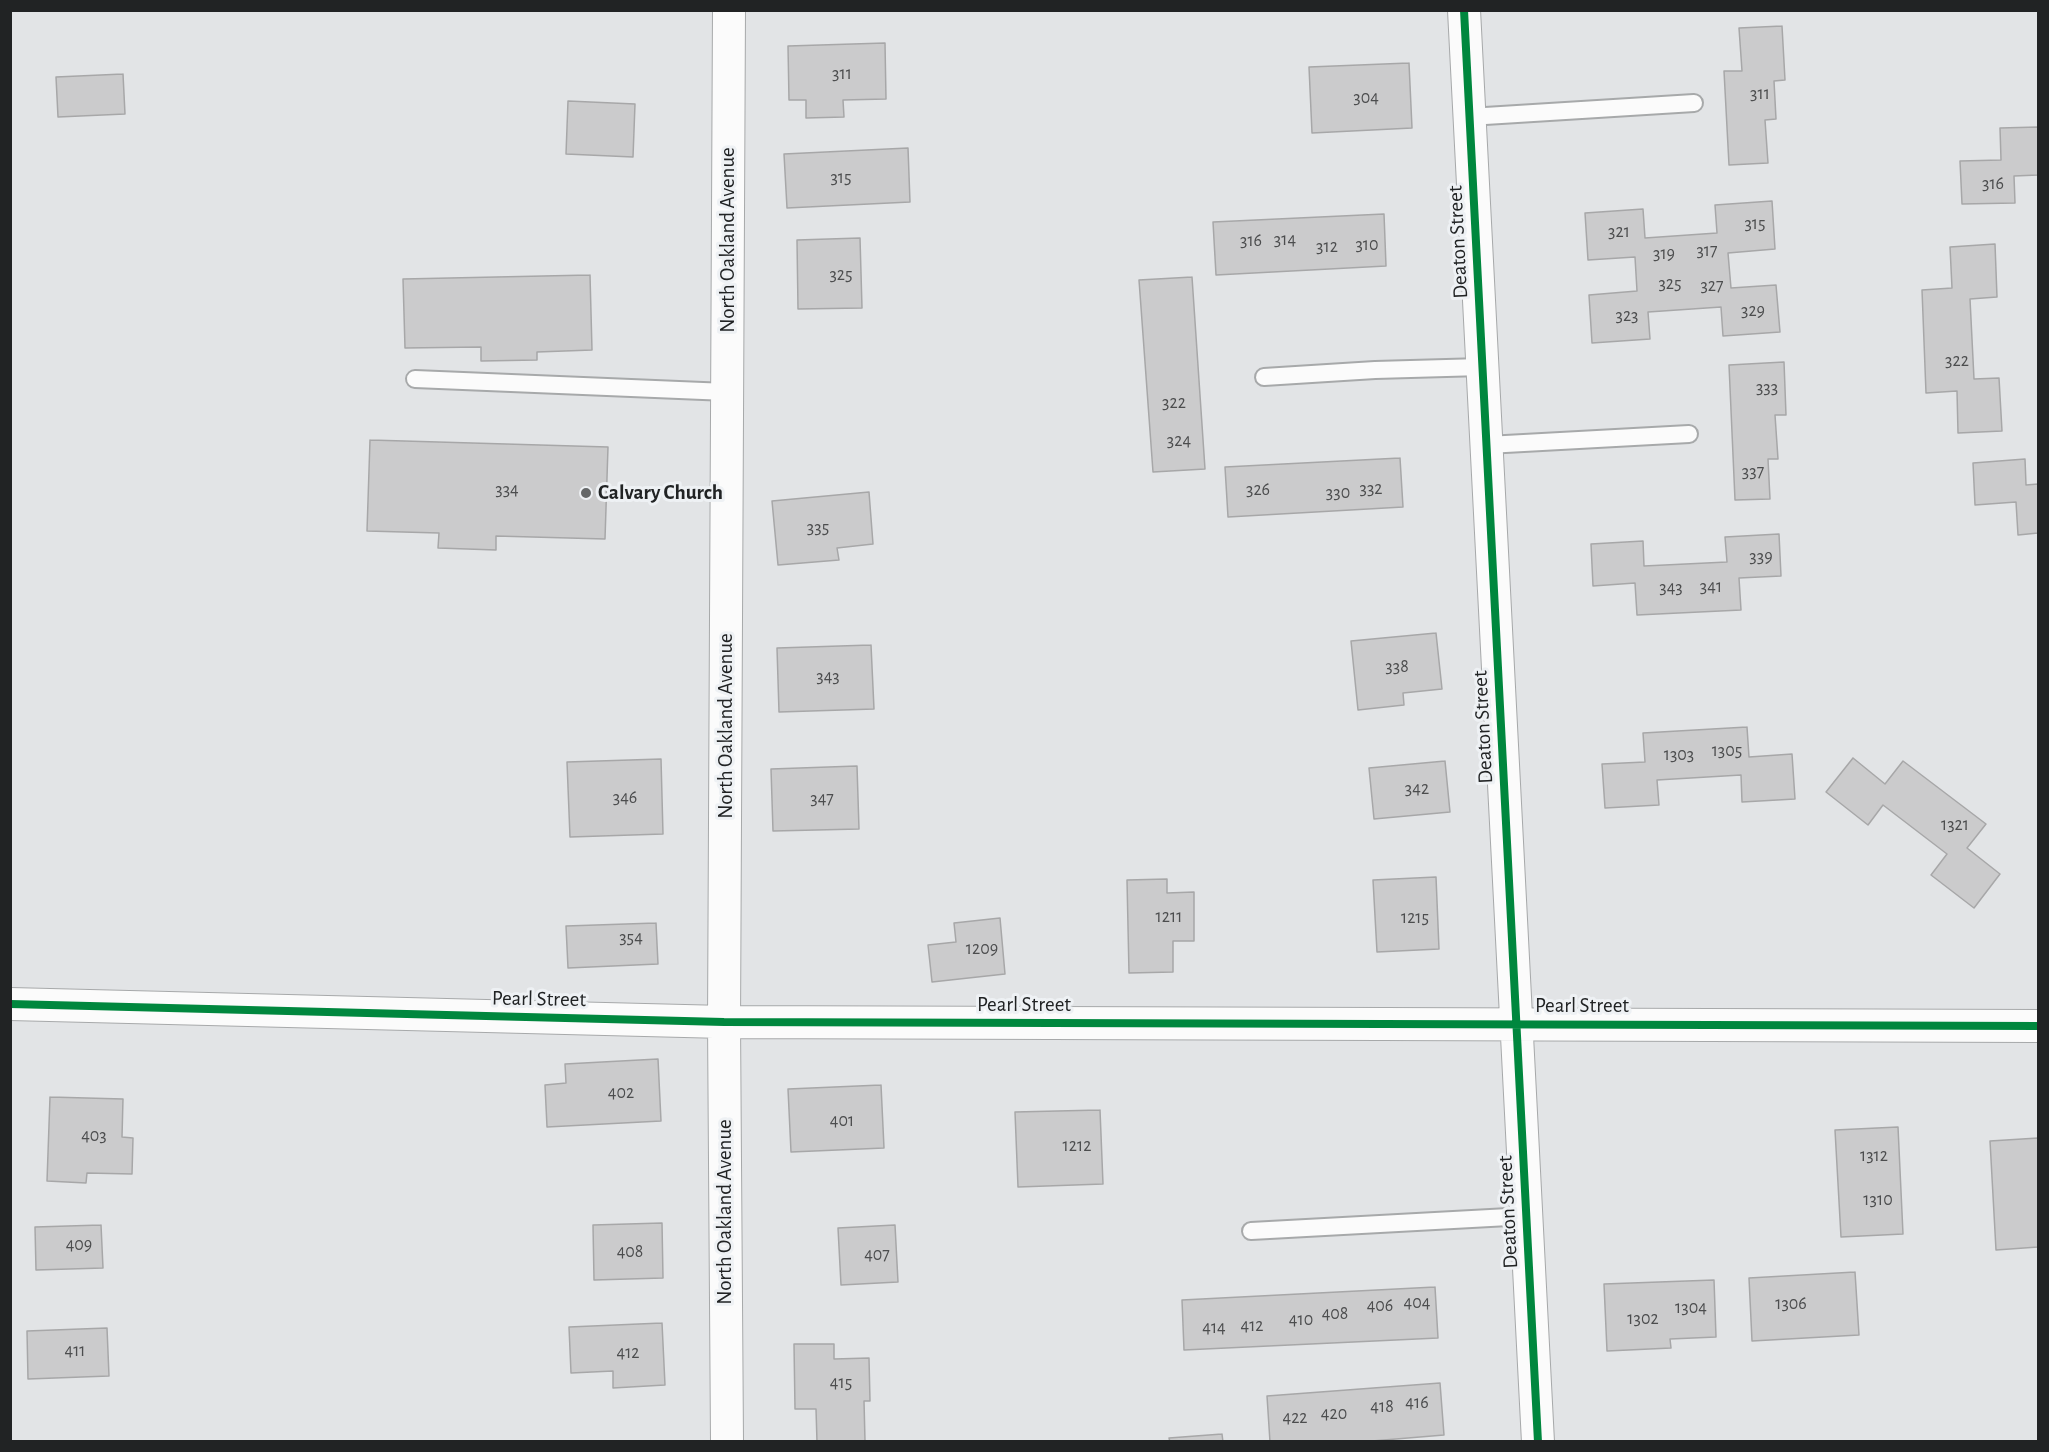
<!DOCTYPE html>
<style>
body{margin:0}
#map{position:relative;width:2049px;height:1452px;overflow:hidden;background:#e2e4e6;font-family:"Alegreya Sans",sans-serif}
canvas{display:block}
.frame{position:absolute;inset:0;border:12px solid #212324;pointer-events:none}
</style>
<div id="map">
<canvas width="2049" height="1452"></canvas>
<div class="frame"></div>
</div>
<script>
const ctx = document.querySelector('canvas').getContext('2d');
ctx.lineJoin = 'round';
function fill(path, color) { ctx.fillStyle = color; ctx.fill(path, 'evenodd'); }
const toPath = rows => new Path2D(rows.map(r => 'M' + r).join(''));
function stroke(path, color, width, dash) { ctx.strokeStyle = color; ctx.lineWidth = width; ctx.lineCap = dash ? 'butt' : 'round'; ctx.setLineDash(dash || []); ctx.stroke(path); }
function label(font, color, halo, rows, align = 'center') {
  ctx.font = font + ' "Alegreya Sans",sans-serif'; ctx.lineWidth = 6; ctx.setLineDash([]); ctx.textBaseline = 'middle'; ctx.strokeStyle = halo; ctx.fillStyle = color; for (const [text, x, y, turn = 0] of rows) {
    ctx.save(); ctx.translate(x, y); ctx.rotate((+turn || 0) * Math.PI / 180); ctx.textAlign = isNaN(turn) ? turn : align; if (halo) ctx.strokeText(text, 0, 0); ctx.fillText(text, 0, 0); ctx.restore();
  }
}
const building = toPath([
 [1782,26,1785,80,1774,81,1776,119,1765,120,1768,163,1729,165,1724,71,1742,71,1739,28,1782,26],
 [885,43,886,99,843,100,844,117,806,118,806,100,789,100,788,46,885,43],
 [1409,63,1412,128,1312,133,1309,67,1409,63],
 [123,74,125,114,58,117,56,77,123,74],
 [568,101,635,104,633,157,566,154,568,101],
 [2038,127,2038,175,2014,176,2015,203,1962,204,1960,161,2001,160,2000,128,2038,127],
 [908,148,910,202,787,208,784,154,908,148],
 [1772,201,1775,249,1728,253,1731,288,1776,285,1780,332,1723,336,1721,307,1648,312,1650,339,1592,343,1589,295,1637,291,1635,257,1588,260,1585,213,1643,209,1645,238,1717,233,1715,205,1772,201],
 [1384,214,1386,266,1216,275,1213,222,1384,214],
 [860,238,862,308,798,309,797,240,860,238],
 [1995,244,1997,297,1970,299,1974,379,1999,378,2002,431,1958,433,1957,391,1926,393,1922,290,1952,288,1950,247,1995,244],
 [590,275,592,350,537,352,537,360,481,361,481,347,405,348,403,279,590,275],
 [1192,277,1205,469,1153,472,1139,280,1192,277],
 [1784,362,1786,415,1775,415,1778,459,1768,459,1770,499,1735,500,1729,365,1784,362],
 [370,440,608,447,605,539,496,536,496,550,438,548,439,533,367,531,370,440],
 [1400,458,1403,507,1228,517,1225,467,1400,458],
 [2025,459,2026,485,2038,484,2038,533,2018,535,2016,502,1975,505,1973,463,2025,459],
 [869,492,873,544,837,548,839,560,778,565,772,501,869,492],
 [1779,534,1781,576,1739,578,1741,610,1637,615,1635,583,1593,586,1591,544,1643,541,1644,566,1727,562,1725,537,1779,534],
 [1436,633,1442,689,1403,693,1404,705,1358,710,1351,641,1436,633],
 [871,645,874,709,779,712,777,648,871,645],
 [1747,727,1749,757,1792,754,1795,799,1742,802,1741,775,1657,780,1659,805,1605,808,1602,764,1645,762,1643,733,1747,727],
 [1853,758,1885,784,1903,761,1986,824,1967,848,2000,874,1974,908,1931,875,1947,854,1883,805,1868,825,1826,792,1853,758],
 [661,759,663,834,570,837,567,762,661,759],
 [1445,761,1450,812,1374,819,1369,768,1445,761],
 [857,766,859,829,773,831,771,769,857,766],
 [1436,877,1439,949,1377,952,1373,880,1436,877],
 [1167,879,1167,893,1194,892,1194,941,1173,941,1173,972,1129,973,1127,880,1167,879],
 [1000,918,1005,974,932,982,928,945,956,942,954,923,1000,918],
 [656,923,658,964,568,968,566,926,656,923],
 [658,1059,661,1121,547,1127,545,1085,566,1083,565,1064,658,1059],
 [881,1085,884,1148,791,1152,788,1089,881,1085],
 [50,1097,123,1099,122,1137,133,1138,132,1174,87,1173,86,1183,47,1181,50,1097],
 [1100,1110,1103,1184,1018,1187,1015,1112,1100,1110],
 [1898,1127,1903,1234,1841,1237,1835,1130,1898,1127],
 [2038,1138,2038,1247,1996,1250,1990,1141,2038,1138],
 [662,1223,663,1278,594,1280,593,1225,662,1223],
 [101,1225,103,1268,36,1270,35,1227,101,1225],
 [895,1225,898,1282,841,1285,838,1228,895,1225],
 [1855,1272,1859,1335,1752,1341,1749,1278,1855,1272],
 [1714,1280,1716,1337,1670,1339,1671,1348,1607,1351,1604,1284,1714,1280],
 [1435,1287,1438,1338,1184,1350,1182,1300,1435,1287],
 [662,1323,665,1385,613,1388,613,1371,571,1373,569,1327,662,1323],
 [107,1328,109,1376,28,1379,27,1331,107,1328],
 [794,1344,834,1344,834,1359,869,1358,870,1401,864,1401,865,1441,817,1442,816,1409,795,1409,794,1344],
 [1440,1383,1444,1435,1360,1442,1270,1442,1267,1396,1440,1383],
 [1222,1434,1223,1442,1170,1442,1169,1438,1222,1434]
]);
const lane = toPath([
 [1469,117,1694,103],
 [1264,377,1375,370,1482,367],
 [415,379,727,392],
 [1487,445,1689,434],
 [1251,1231,1527,1216]
]);
const street = toPath([
 [1464,10,1538,1442],
 [10,1004,724,1022,2038,1026],
 [727,1442,724,1022,729,10]
]);
const cycleway = toPath([
 [1464,10,1538,1442],
 [10,1004,724,1022,2038,1026]
]);
const markers = [
 [586,493,6,"#656768"]
];
const numberNames = [
 ["311",842,74],
 ["311",1760,94],
 ["304",1366,98],
 ["315",841,178],
 ["316",1993,184],
 ["315",1755,224],
 ["321",1619,232],
 ["314",1285,240],
 ["316",1251,241],
 ["310",1367,245],
 ["312",1327,247],
 ["317",1707,251],
 ["319",1664,254],
 ["325",841,275],
 ["325",1670,284],
 ["327",1712,286],
 ["329",1753,311],
 ["323",1627,316],
 ["322",1957,361],
 ["333",1767,388],
 ["322",1174,403],
 ["324",1179,441],
 ["337",1753,472],
 ["332",1371,489],
 ["334",507,490],
 ["326",1258,490],
 ["330",1338,493],
 ["335",818,528],
 ["339",1761,557],
 ["341",1711,587],
 ["343",1671,588],
 ["338",1397,667],
 ["343",828,677],
 ["1305",1727,751],
 ["1303",1679,755],
 ["342",1417,789],
 ["346",625,798],
 ["347",822,799],
 ["1321",1955,825],
 ["1211",1169,917],
 ["1215",1415,918],
 ["354",631,938],
 ["1209",982,949],
 ["402",621,1093],
 ["401",842,1121],
 ["403",94,1136],
 ["1212",1077,1146],
 ["1312",1874,1156],
 ["1310",1878,1200],
 ["409",79,1245],
 ["408",630,1252],
 ["407",877,1255],
 ["404",1417,1303],
 ["1306",1791,1304],
 ["406",1380,1306],
 ["1304",1691,1308],
 ["408",1335,1314],
 ["1302",1643,1319],
 ["410",1301,1320],
 ["412",1252,1326],
 ["414",1214,1328],
 ["411",75,1351],
 ["412",628,1353],
 ["415",841,1383],
 ["416",1417,1403],
 ["418",1382,1407],
 ["420",1334,1414],
 ["422",1295,1418]
];
const streetNames = [
 ["North Oakland Avenue",728,240,-90],
 ["Deaton Street",1458,242,-93],
 ["North Oakland Avenue",726,726,-90],
 ["Deaton Street",1483,727,-93],
 ["Pearl Street",539,999,1],
 ["Pearl Street",1024,1005],
 ["Pearl Street",1582,1006],
 ["North Oakland Avenue",725,1212,-90],
 ["Deaton Street",1508,1212,-93]
];
const poiNames = [
 ["Calvary Church",598,493]
];
fill(building, '#cbcbcc');
stroke(building, '#a7a7a8', 1.5);
stroke(lane, '#a7a9aa', 20);
stroke(street, '#a7a9aa', 34);
stroke(lane, '#fbfbfb', 16);
stroke(street, '#fbfbfb', 32);
stroke(cycleway, '#00873e', 8);
for (const [x, y, r, color] of markers) { const dot = new Path2D(); dot.arc(x, y, r, 0, 2 * Math.PI); ctx.fillStyle = color; ctx.fill(dot); stroke(dot, '#eef1f4', 2); }
label('18px', '#4c4d4e', null, numberNames);
label('21px', '#212324', '#eef1f4', streetNames);
label('bold 21px', '#212324', '#eef1f4', poiNames, 'left');
</script>
